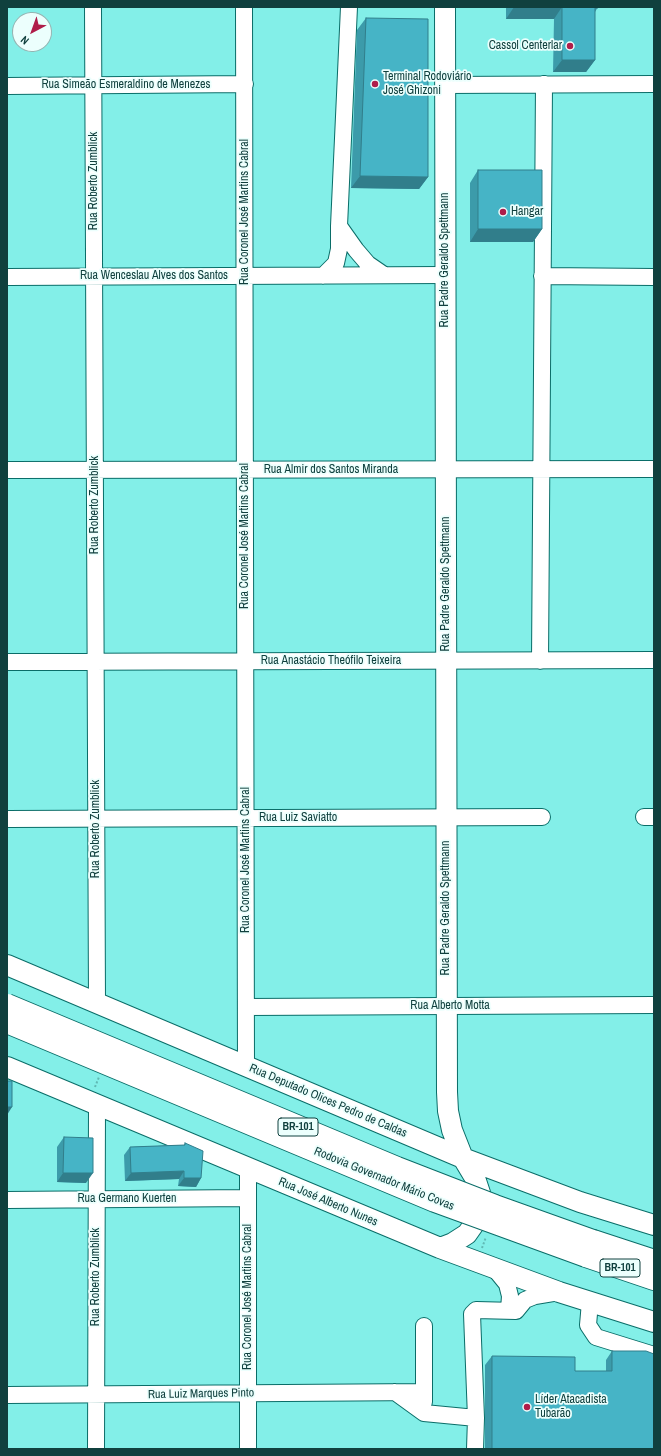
<!DOCTYPE html>
<meta charset="utf-8">
<style>
body{margin:0}
#map{position:relative;width:661px;height:1456px;overflow:hidden;background:#83efe8;font-family:"Archivo Narrow",sans-serif}
canvas{display:block}
.frame{position:absolute;inset:0;border:8px solid #10403e;pointer-events:none}
.north{position:absolute;left:12px;top:12px;width:40px;height:40px;box-sizing:border-box;background:#ecfffd;border:1px solid #94b3b1;border-radius:50%;rotate:221deg;font-size:11px;font-weight:700;line-height:16px;text-align:center;color:#10403e}
.north::after{content:'';display:block;margin:auto;width:14px;height:18px;background:#af1d4a;clip-path:polygon(50% 0,100% 100%,50% 72%,0 100%)}
</style>
<div id="map">
<canvas width="661" height="1456"></canvas>
<div class="frame"></div>
<div class="north">N</div>
</div>
<script>
const ctx = document.querySelector('canvas').getContext('2d');
ctx.lineJoin = 'round';
const toPath = rows => new Path2D(rows.map(r => 'M' + r).join(''));
function stroke(path, color, width, dash) { ctx.strokeStyle = color; ctx.lineWidth = width; ctx.lineCap = dash ? 'butt' : 'round'; ctx.setLineDash(dash || []); ctx.stroke(path); }
function fill(path, color) { ctx.fillStyle = color; ctx.fill(path, 'evenodd'); }
function label(font, color, halo, rows, align = 'center') {
  ctx.font = font + ' "Archivo Narrow",sans-serif'; ctx.lineWidth = 3.5; ctx.setLineDash([]); ctx.textBaseline = 'middle'; ctx.strokeStyle = halo; ctx.fillStyle = color; for (const [text, x, y, turn = 0] of rows) {
    ctx.save(); ctx.translate(x, y); ctx.rotate((+turn || 0) * Math.PI / 180); ctx.textAlign = isNaN(turn) ? turn : align; if (halo) ctx.strokeText(text, 0, 0); ctx.fillText(text, 0, 0); ctx.restore();
  }
}
const path = toPath([
 [95,1087,99,1077],
 [482,1248,486,1237]
]);
const minor = toPath([
 [93,7,97,1003],
 [244,7,246,1066],
 [349,7,339,226,356,250,368,264,384,275],
 [445,85,654,84],
 [7,86,245,84],
 [323,276,336,263,339,249,339,226],
 [542,276,654,277],
 [7,277,445,275],
 [7,470,654,469],
 [540,661,544,84],
 [7,662,654,660],
 [644,817,654,817],
 [7,819,542,817],
 [246,1007,654,1005],
 [248,1168,248,1449],
 [7,1200,248,1198],
 [494,1268,507,1284,510,1296,509,1310],
 [590,1302,588,1325,596,1337,654,1355],
 [424,1326,424,1402],
 [395,1392,424,1413,476,1418,475,1449],
 [7,1395,424,1392],
 [476,1418,472,1314,476,1310,516,1311,525,1300,535,1296,559,1292],
 [96,1449,97,1105]
]);
const major = toPath([
 [7,965,463,1158,580,1202,654,1225],
 [7,1067,440,1248,559,1292,654,1322],
 [440,1248,453,1243,467,1234,474,1224,480,1209,480,1193,475,1178,463,1158,452,1130,448,1111,447,1092,445,7]
]);
const highway = toPath([
 [593,1241,654,1261],
 [586,1256,654,1279]
]);
const highwayBridge = toPath([
 [7,1005,397,1168,495,1206,593,1241],
 [7,1022,435,1201,586,1256]
]);
const wall = toPath([
 [506,7,598,7,595,12,595,60,586,72,553,72,554,19,506,19],
 [366,18,428,177,419,189,351,188,357,30],
 [478,170,542,229,533,242,470,242,470,183],
 [64,1137,86,1183,57,1182,57,1147],
 [185,1143,201,1178,196,1187,178,1186,179,1179,125,1181,124,1155,130,1147,184,1145],
 [612,1351,654,1449,485,1449,485,1365,492,1356,575,1371,606,1371,606,1360]
]);
const shadedWall = toPath([
 [514,7,562,7,554,19,506,19],
 [562,60,595,60,586,72,553,72],
 [360,176,428,177,419,189,351,188],
 [478,229,542,229,533,242,470,242],
 [7,1107,12,1107,7,1115],
 [184,1171,179,1179,125,1181,131,1173],
 [63,1173,93,1173,86,1183,57,1182],
 [184,1178,201,1178,196,1187,178,1186]
]);
const building = toPath([
 [562,7,598,7,598,8,595,8,595,60,562,60,562,7],
 [366,18,428,19,428,177,360,176,366,18],
 [478,170,542,170,542,229,478,229,478,170],
 [7,1081,12,1081,12,1107,7,1107,7,1081],
 [64,1137,93,1138,93,1173,63,1173,64,1137],
 [185,1143,203,1151,201,1178,184,1178,184,1171,131,1173,130,1147,185,1145,185,1143],
 [612,1351,646,1351,654,1354,654,1449,492,1449,492,1356,575,1357,575,1371,612,1371,612,1351]
]);
const markers = [
 [570,46,4,"#af1d4a"],
 [375,84,4,"#af1d4a"],
 [503,212,4,"#af1d4a"],
 [527,1407,4,"#af1d4a"]
];
const shields = [
 [298,1127,40],
 [620,1268,40]
];
const shieldNames = [
 ["BR-101",298,1127],
 ["BR-101",620,1268]
];
const poiNames = [
 ["Cassol Centerlar",562,46,"right"],
 ["Terminal Rodoviário",383,77],
 ["José Ghizoni",383,91],
 ["Hangar",511,212],
 ["Líder Atacadista",535,1400],
 ["Tubarão",535,1414]
];
const streetNames = [
 ["Rua Simeão Esmeraldino de Menezes",126,85],
 ["Rua Roberto Zumblick",94,181,-90],
 ["Rua Coronel José Martins Cabral",245,212,-90],
 ["Rua Padre Geraldo Spettmann",445,260,-90],
 ["Rua Wenceslau Alves dos Santos",154,276],
 ["Rua Almir dos Santos Miranda",331,470],
 ["Rua Roberto Zumblick",95,505,-90],
 ["Rua Coronel José Martins Cabral",245,536,-90],
 ["Rua Padre Geraldo Spettmann",446,584,-90],
 ["Rua Anastácio Theófilo Teixeira",331,661],
 ["Rua Luiz Saviatto",298,818],
 ["Rua Roberto Zumblick",96,829,-90],
 ["Rua Coronel José Martins Cabral",246,860,-90],
 ["Rua Padre Geraldo Spettmann",446,908,-90],
 ["Rua Alberto Motta",450,1006],
 ["Rua Deputado Olices Pedro de Caldas",328,1101,23],
 ["Rodovia Governador Mário Covas",384,1179,22],
 ["Rua Germano Kuerten",127,1199],
 ["Rua José Alberto Nunes",328,1202,23],
 ["Rua Roberto Zumblick",96,1277,-90],
 ["Rua Coronel José Martins Cabral",248,1297,-90],
 ["Rua Luiz Marques Pinto",201,1394,-1]
];
stroke(minor, '#0a6d68', 18);
stroke(major, '#0a6d68', 22);
stroke(highway, '#0a6d68', 24);
stroke(path, '#60b9b4', 2, [2, 2]);
stroke(minor, '#fff', 16);
stroke(major, '#fff', 20);
stroke(highway, '#fff', 22);
stroke(highwayBridge, '#0a6d68', 24, []);
stroke(highwayBridge, '#fff', 22);
fill(wall, '#3c9baa');
fill(shadedWall, '#317e8b');
fill(building, '#46b4c6');
stroke(building, '#317e8b', 1);
for (const [x, y, r, color] of markers) { const dot = new Path2D(); dot.arc(x, y, r, 0, 2 * Math.PI); ctx.fillStyle = color; ctx.fill(dot); stroke(dot, '#ecfffd', 1.5); }
for (const [x, y, w] of shields) { const box = new Path2D(); box.roundRect(x - w / 2, y - 9, w, 18, 3); ctx.fillStyle = '#ecfffd'; ctx.fill(box); stroke(box, '#10403e', 1); }
label('bold 11px', '#10403e', null, shieldNames);
label('12px', '#10403e', '#ecfffd', poiNames, 'left');
label('12px', '#10403e', '#ecfffd', streetNames);
</script>
